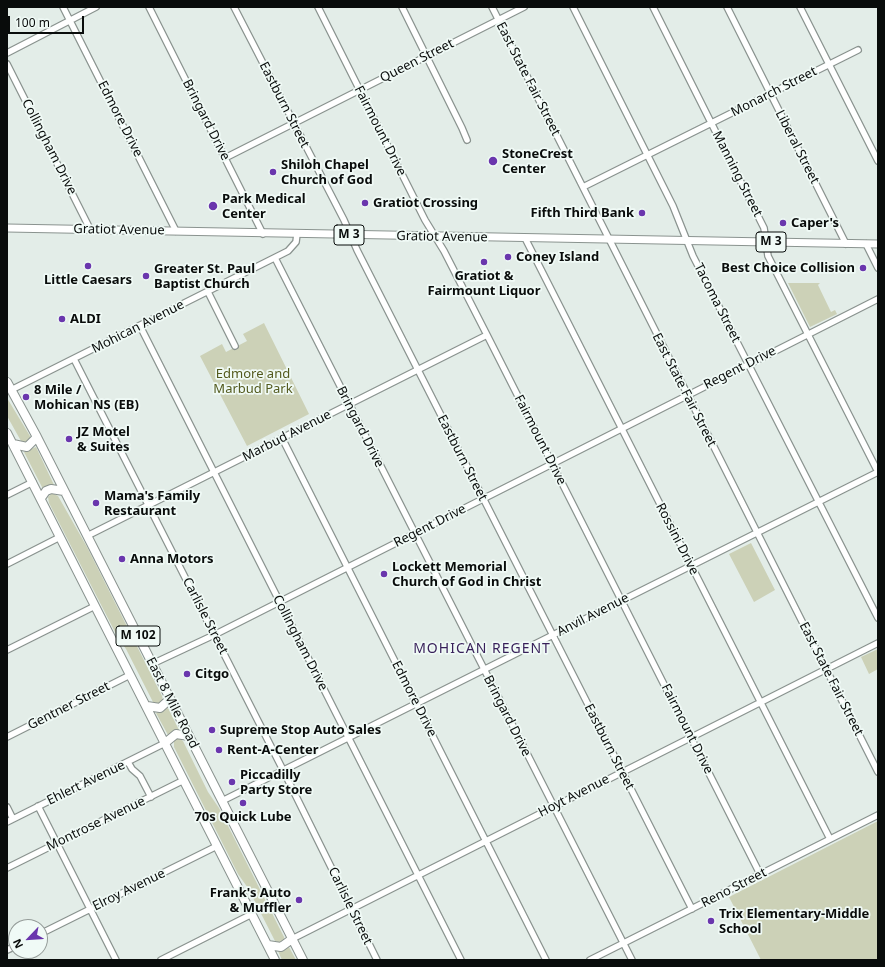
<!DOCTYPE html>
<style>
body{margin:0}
#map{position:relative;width:885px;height:967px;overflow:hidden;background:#e3ede8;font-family:"Noto Sans",sans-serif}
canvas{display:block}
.frame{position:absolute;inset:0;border:8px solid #090c0b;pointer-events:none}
.north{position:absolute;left:8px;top:919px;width:40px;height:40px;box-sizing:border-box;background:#f0faf6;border:1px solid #949b98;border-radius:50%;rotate:245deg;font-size:11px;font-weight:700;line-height:16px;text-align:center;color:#090c0b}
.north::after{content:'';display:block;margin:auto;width:14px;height:18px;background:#6a36ad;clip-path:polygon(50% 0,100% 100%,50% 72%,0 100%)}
.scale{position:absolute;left:8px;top:16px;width:76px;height:18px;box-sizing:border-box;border:2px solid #090c0b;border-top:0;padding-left:5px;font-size:12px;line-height:14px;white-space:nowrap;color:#090c0b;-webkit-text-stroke:3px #f0faf6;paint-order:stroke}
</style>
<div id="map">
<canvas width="885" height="967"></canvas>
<div class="frame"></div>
<div class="north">N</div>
<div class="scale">100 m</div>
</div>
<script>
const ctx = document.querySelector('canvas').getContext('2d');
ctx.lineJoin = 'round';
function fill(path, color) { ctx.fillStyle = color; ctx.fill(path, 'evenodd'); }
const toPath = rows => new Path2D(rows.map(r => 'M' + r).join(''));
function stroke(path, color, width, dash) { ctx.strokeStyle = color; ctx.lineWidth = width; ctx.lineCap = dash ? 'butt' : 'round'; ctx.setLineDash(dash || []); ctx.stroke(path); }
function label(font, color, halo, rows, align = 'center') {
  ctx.font = font + ' "Noto Sans",sans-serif'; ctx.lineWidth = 3.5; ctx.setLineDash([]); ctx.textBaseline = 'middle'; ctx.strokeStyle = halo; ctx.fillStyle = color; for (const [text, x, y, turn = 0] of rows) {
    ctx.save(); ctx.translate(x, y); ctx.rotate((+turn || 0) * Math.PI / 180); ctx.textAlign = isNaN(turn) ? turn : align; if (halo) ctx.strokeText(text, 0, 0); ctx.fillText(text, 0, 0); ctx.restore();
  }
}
const green = toPath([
 [788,283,820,283,818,285,831,312,835,310,837,314,810,327],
 [264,323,309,414,247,446,200,356,222,344,226,352,247,341,243,334],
 [7,398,30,436,30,439,27,443,21,441,7,416],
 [36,447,54,485,43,489,24,452],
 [52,493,58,496,87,547,162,696,163,701,159,704,153,702,126,649,117,636,49,503,48,497],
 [751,543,775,590,754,602,729,554],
 [878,649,878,669,869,674,861,657],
 [168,708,179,730,168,735,156,713],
 [179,738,183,741,208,792,219,808,284,937,284,940,280,943,275,941,248,888,238,874,174,747,174,740],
 [878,821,878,960,761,960,729,897],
 [289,947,296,960,282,960,278,951]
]);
const minor = toPath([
 [63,7,176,231],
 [149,7,263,234],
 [234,7,344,220,357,250,692,909],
 [318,7,425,220,444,251,487,335,760,874],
 [402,7,462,128,467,140],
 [492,7,878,772],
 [573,7,673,206,693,256,878,618],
 [653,7,764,228,768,256,878,472],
 [727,7,846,244],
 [800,7,878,161],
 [7,53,96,7],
 [7,64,90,229],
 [225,158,524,7],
 [583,187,858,50],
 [525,238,830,839],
 [866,244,878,268],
 [275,258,632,960],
 [208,292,235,346],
 [140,326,461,960],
 [74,359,283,770,377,960],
 [11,390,288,251,296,242,297,234],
 [282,438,546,960],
 [7,495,33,482],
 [87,536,487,335],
 [7,564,60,537],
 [7,650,95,606],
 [152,664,214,635,878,299],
 [7,737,130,675],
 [128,762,132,769,140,776,151,797],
 [222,801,878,472],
 [38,806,116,960],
 [7,807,13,819],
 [7,822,165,743],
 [7,868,184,780],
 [40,934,217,846],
 [292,939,878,643],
 [7,950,16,946],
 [161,960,252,914],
 [590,960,878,815]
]);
const major = toPath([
 [7,228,878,244]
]);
const highway = toPath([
 [7,382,37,437,303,960],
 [7,433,275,960],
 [13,444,27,447,37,437],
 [41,498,46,491,51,489,64,491],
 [147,706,160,708,170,699],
 [165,743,176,734,189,736],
 [268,945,281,947,292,939]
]);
const markers = [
 [493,161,5,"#6a36ad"],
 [273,172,4,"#6a36ad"],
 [365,203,4,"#6a36ad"],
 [213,206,5,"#6a36ad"],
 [642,213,4,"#6a36ad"],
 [783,223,4,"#6a36ad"],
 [508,257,4,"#6a36ad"],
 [484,262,4,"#6a36ad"],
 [88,266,4,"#6a36ad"],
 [863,268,4,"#6a36ad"],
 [146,276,4,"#6a36ad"],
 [62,319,4,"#6a36ad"],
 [26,397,4,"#6a36ad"],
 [69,439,4,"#6a36ad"],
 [96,503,4,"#6a36ad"],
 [122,559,4,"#6a36ad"],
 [384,574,4,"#6a36ad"],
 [187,674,4,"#6a36ad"],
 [212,730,4,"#6a36ad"],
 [219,750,4,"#6a36ad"],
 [232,782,4,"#6a36ad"],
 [243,803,4,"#6a36ad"],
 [299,900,4,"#6a36ad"],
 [711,921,4,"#6a36ad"]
];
const shields = [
 [349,235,30],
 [771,242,30],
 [138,636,44]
];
const shieldNames = [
 ["M 3",349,235],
 ["M 3",771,242],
 ["M 102",138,636]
];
const streetNames = [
 ["Queen Street",417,61,-27],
 ["East State Fair Street",528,79,63],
 ["Monarch Street",774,92,-27],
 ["Eastburn Street",284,105,63],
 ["Edmore Drive",120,119,63],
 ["Bringard Drive",206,120,63],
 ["Fairmount Drive",380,131,63],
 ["Collingham Drive",49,147,63],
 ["Liberal Street",797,147,63],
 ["Manning Street",737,174,63],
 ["Gratiot Avenue",119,230,1],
 ["Gratiot Avenue",442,237,1],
 ["Tacoma Street",717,303,63],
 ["Mohican Avenue",138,327,-27],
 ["Regent Drive",740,368,-27],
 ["East State Fair Street",684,390,63],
 ["Bringard Drive",360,427,63],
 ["Marbud Avenue",287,436,-27],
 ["Fairmount Drive",540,440,63],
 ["Eastburn Street",462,458,63],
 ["Regent Drive",430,526,-27],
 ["Rossini Drive",677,539,63],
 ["Anvil Avenue",593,615,-27],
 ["Carlisle Street",205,616,63],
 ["Collingham Drive",300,643,63],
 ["East State Fair Street",831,679,63],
 ["Edmore Drive",414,699,63],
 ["East 8 Mile Road",172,703,63],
 ["Gentner Street",69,706,-27],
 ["Bringard Drive",507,716,63],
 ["Fairmount Drive",687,729,63],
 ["Eastburn Street",609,747,63],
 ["Ehlert Avenue",86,783,-26],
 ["Hoyt Avenue",574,796,-27],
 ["Montrose Avenue",96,824,-26],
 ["Reno Street",734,888,-27],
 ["Elroy Avenue",129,890,-26],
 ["Carlisle Street",350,906,64]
];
const poiNames = [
 ["StoneCrest",502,154],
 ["Center",502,169],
 ["Shiloh Chapel",281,165],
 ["Church of God",281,180],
 ["Park Medical",222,199],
 ["Center",222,214],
 ["Gratiot Crossing",373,203],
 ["Fifth Third Bank",634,213,"right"],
 ["Caper's",791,223],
 ["Coney Island",516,257],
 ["Best Choice Collision",855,268,"right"],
 ["Greater St. Paul",154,269],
 ["Baptist Church",154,284],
 ["Gratiot &",484,276,"center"],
 ["Fairmount Liquor",484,291,"center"],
 ["Little Caesars",88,280,"center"],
 ["ALDI",70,319],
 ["8 Mile /",34,390],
 ["Mohican NS (EB)",34,405],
 ["JZ Motel",77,432],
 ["& Suites",77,447],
 ["Mama's Family",104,496],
 ["Restaurant",104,511],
 ["Anna Motors",130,559],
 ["Lockett Memorial",392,567],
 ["Church of God in Christ",392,582],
 ["Citgo",195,674],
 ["Supreme Stop Auto Sales",220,730],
 ["Rent-A-Center",227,750],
 ["Piccadilly",240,775],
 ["Party Store",240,790],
 ["70s Quick Lube",243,817,"center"],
 ["Frank's Auto",291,893,"right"],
 ["& Muffler",291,908,"right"],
 ["Trix Elementary-Middle",719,914],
 ["School",719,929]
];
const parkNames = [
 ["Edmore and",253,374],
 ["Marbud Park",253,389]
];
const neighbourhoodNames = [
 ["MOHICAN REGENT",482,649]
];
fill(green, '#ccd1b7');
stroke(minor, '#8a938f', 8);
stroke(major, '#8a938f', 9);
stroke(highway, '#8a938f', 10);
stroke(minor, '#fff', 5.5);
stroke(major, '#fff', 7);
stroke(highway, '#fff', 8);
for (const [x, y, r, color] of markers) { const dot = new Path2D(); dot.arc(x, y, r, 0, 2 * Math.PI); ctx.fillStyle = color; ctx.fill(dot); stroke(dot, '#f0faf6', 1.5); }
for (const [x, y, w] of shields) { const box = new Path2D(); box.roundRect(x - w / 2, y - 10, w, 20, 3); ctx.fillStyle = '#f0faf6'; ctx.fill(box); stroke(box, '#090c0b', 1); }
label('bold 12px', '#090c0b', null, shieldNames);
label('13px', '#090c0b', '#f0faf6', streetNames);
label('bold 13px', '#090c0b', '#f0faf6', poiNames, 'left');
label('13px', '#535a1e', '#f0faf6', parkNames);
ctx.letterSpacing = '1px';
label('14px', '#371f59', '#f0faf6', neighbourhoodNames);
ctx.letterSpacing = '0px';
</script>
